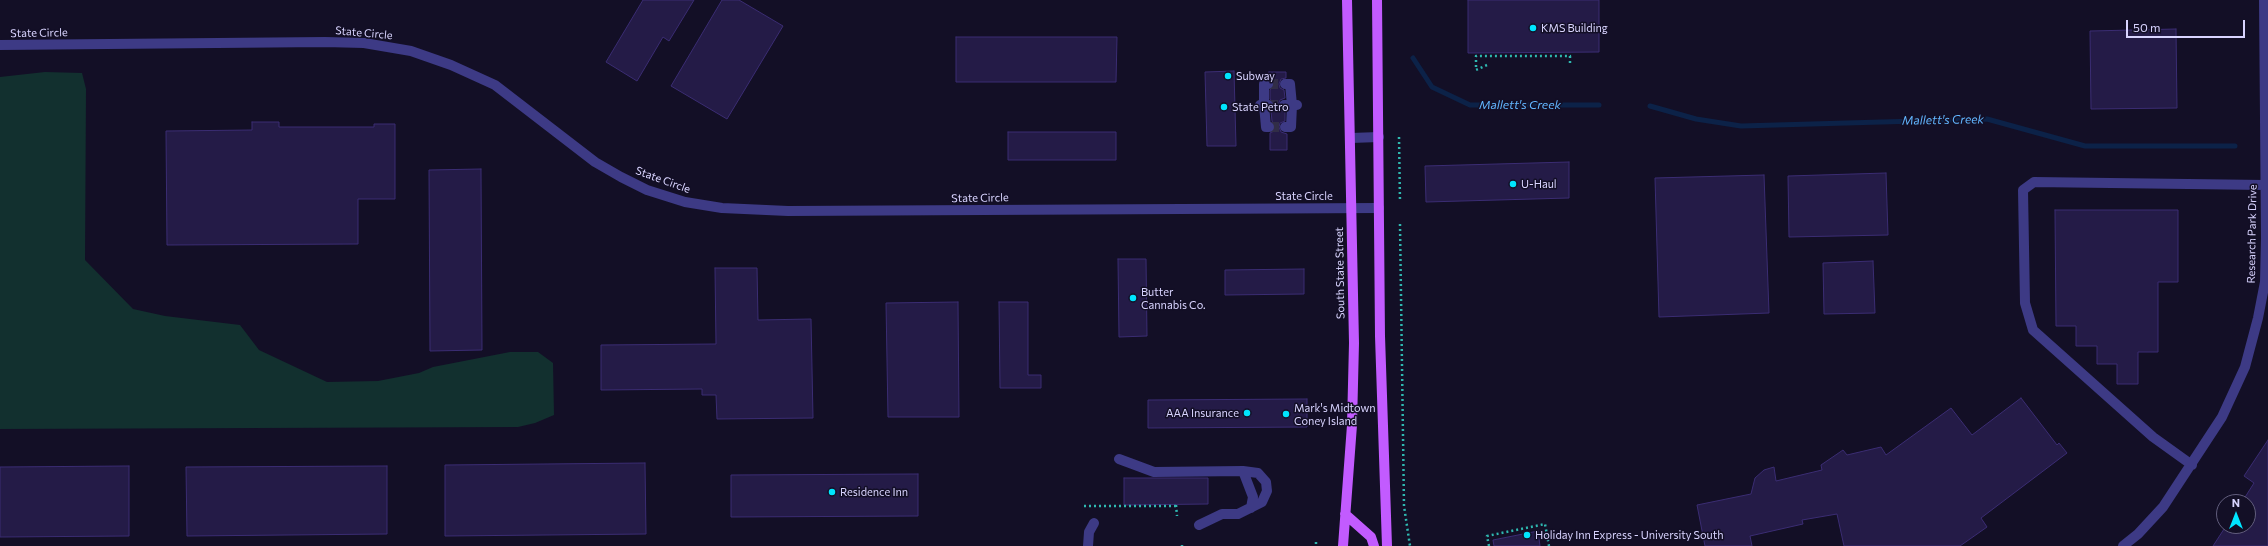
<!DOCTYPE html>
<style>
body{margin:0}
#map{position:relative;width:2268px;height:546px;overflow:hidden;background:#130f26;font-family:Commissioner,sans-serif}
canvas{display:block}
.north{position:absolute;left:2216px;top:494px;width:40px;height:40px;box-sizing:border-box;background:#130f26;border:1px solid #625e7d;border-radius:50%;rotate:0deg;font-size:11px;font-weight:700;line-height:16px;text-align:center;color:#d9d4ff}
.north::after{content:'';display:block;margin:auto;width:14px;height:18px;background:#00e5ff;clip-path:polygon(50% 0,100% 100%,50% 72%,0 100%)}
.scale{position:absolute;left:2126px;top:20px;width:119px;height:18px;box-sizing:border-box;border:2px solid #d9d4ff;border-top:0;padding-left:5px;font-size:12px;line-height:14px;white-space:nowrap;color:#d9d4ff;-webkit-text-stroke:3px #130f26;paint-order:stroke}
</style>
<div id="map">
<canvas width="2268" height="546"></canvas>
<div class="north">N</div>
<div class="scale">50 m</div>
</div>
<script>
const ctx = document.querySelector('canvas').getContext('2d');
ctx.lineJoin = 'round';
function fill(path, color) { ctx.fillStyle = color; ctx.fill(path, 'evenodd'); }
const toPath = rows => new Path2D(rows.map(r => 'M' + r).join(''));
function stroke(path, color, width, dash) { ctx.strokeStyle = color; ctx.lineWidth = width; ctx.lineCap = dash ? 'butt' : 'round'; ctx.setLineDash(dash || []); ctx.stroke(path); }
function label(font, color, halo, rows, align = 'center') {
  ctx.font = font + ' Commissioner,sans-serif'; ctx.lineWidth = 3; ctx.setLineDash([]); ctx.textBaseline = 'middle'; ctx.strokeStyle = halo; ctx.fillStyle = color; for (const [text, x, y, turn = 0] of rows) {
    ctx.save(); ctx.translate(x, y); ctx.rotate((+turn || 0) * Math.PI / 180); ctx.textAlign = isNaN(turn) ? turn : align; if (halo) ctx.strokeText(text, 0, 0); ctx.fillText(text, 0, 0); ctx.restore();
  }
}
const green = toPath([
 [45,72,82,73,86,89,85,260,133,309,165,316,240,325,259,350,327,382,378,381,419,373,433,367,510,352,538,352,553,363,554,415,535,423,518,427,0,429,0,77]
]);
const stream = toPath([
 [1413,58,1432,87,1470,105,1599,105],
 [1650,106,1696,119,1741,126,1987,119,2085,146,2235,146]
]);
const building = toPath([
 [643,0,694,0,669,41,663,37,637,81,606,62,643,0],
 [722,0,739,0,783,26,727,119,671,86,722,0],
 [1468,0,1599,0,1599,52,1468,53,1468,0],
 [2176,29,2177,108,2091,109,2090,31,2176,29],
 [956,37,1117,37,1116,82,956,82,956,37],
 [1234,71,1236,146,1207,146,1205,72,1234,71],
 [1269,72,1286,72,1286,78,1281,79,1279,84,1280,88,1284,90,1285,98,1280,100,1278,105,1280,110,1285,112,1285,121,1280,123,1279,127,1281,132,1287,134,1287,150,1270,150,1270,133,1274,131,1275,127,1272,121,1271,111,1274,105,1270,99,1270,90,1274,84,1269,78,1269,72],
 [252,122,279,122,279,127,374,127,374,124,395,124,395,199,358,199,358,244,167,245,166,131,252,130,252,122],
 [1008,132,1116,132,1116,160,1008,160,1008,132],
 [1569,162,1569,198,1426,202,1425,166,1569,162],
 [481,169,482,350,430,351,429,170,481,169],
 [1886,173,1888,235,1789,237,1788,176,1886,173],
 [1764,175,1769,313,1659,317,1655,178,1764,175],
 [2055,210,2178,210,2178,282,2158,282,2158,352,2138,352,2138,384,2117,384,2117,364,2097,364,2097,346,2076,346,2076,326,2056,326,2055,210],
 [1118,259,1146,259,1147,336,1119,337,1118,259],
 [1873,261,1875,313,1824,314,1823,263,1873,261],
 [715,268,757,268,758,320,811,319,813,418,717,419,716,395,702,395,702,389,601,390,601,345,716,344,715,268],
 [1304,269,1304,294,1225,295,1225,270,1304,269],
 [958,302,959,417,888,417,886,303,958,302],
 [999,302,1028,302,1028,375,1041,375,1041,388,1000,388,999,302],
 [2021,398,2057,445,2059,443,2067,453,1981,518,1987,527,1960,546,1844,546,1837,514,1802,520,1803,524,1750,536,1752,546,1705,546,1697,505,1751,494,1755,478,1764,470,1774,467,1776,481,1822,470,1821,465,1843,450,1847,455,1881,447,1886,455,1951,408,1972,435,2021,398],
 [1307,399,1307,427,1148,428,1148,400,1307,399],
 [2268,440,2268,546,2213,546,2226,526,2248,526,2248,502,2242,502,2254,483,2244,476,2268,440],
 [645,463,646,534,445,536,445,465,645,463],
 [129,466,129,536,0,537,0,467,129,466],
 [387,466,387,534,187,536,186,467,387,466],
 [918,474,918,516,731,517,731,475,918,474],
 [1124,478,1208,478,1208,504,1124,505,1124,478],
 [1538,531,1540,546,1494,546,1493,540,1538,531]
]);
const minorTunnel = toPath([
 [1268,84,1285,84],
 [1268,105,1284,105],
 [1269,127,1285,127]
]);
const path = toPath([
 [1487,65,1476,70,1476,56,1570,56,1570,65],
 [1399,137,1400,202],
 [1400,224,1404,506,1410,546],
 [1176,505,1177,516],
 [1084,506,1176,506],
 [1316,542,1316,546],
 [1182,546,1182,545],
 [1489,546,1487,536,1545,524,1549,546]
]);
const minor = toPath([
 [0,45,325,42,364,43,411,51,451,65,495,85,595,162,621,177,647,190,685,202,722,208,788,211,1379,208],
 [1285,84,1290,84,1292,105,1297,105],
 [1260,105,1264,105,1264,84,1268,84],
 [1268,105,1264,105,1266,127,1269,127],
 [1284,105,1292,105,1291,127,1285,127],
 [1351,138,1379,137],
 [1119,459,1154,472,1243,471,1258,473,1266,482,1267,491,1262,502,1238,514,1222,514,1199,525],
 [2192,465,2153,437,2033,330,2025,303,2023,190,2034,182,2265,185],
 [1243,471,1253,497,1251,508],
 [1088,546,1089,532,1094,523],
 [2123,546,2138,534,2163,507,2222,417,2245,367,2258,318,2265,282,2266,238,2264,0]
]);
const major = toPath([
 [1377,0,1380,336,1387,546],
 [1345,514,1371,537,1374,546],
 [1343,546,1352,425,1354,343,1347,0]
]);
const markers = [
 [1533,28,4,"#00e5ff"],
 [1228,76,4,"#00e5ff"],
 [1224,107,4,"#00e5ff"],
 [1513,184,4,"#00e5ff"],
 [1133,298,4,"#00e5ff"],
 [1247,413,4,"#00e5ff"],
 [1286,414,4,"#00e5ff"],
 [832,492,4,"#00e5ff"],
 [1527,535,4,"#00e5ff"]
];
const poiNames = [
 ["KMS Building",1541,28],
 ["Subway",1236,76],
 ["State Petro",1232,107],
 ["U-Haul",1521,184],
 ["Butter",1141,292],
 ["Cannabis Co.",1141,305],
 ["Mark's Midtown",1294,408],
 ["Coney Island",1294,421],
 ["AAA Insurance",1239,413,"right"],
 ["Residence Inn",840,492],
 ["Holiday Inn Express - University South",1535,535]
];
const streetNames = [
 ["State Circle",39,33,-1],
 ["State Circle",364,33,5],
 ["State Circle",663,180,20],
 ["State Circle",1304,196],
 ["State Circle",980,198,-1],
 ["Research Park Drive",2252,234,-89],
 ["South State Street",1340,273,-91]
];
const waterNames = [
 ["Mallett's Creek",1520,105],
 ["Mallett's Creek",1943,120,-1]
];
fill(green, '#12302f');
stroke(stream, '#0c2248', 5);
fill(building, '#241b47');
stroke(building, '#3b2d73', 1);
stroke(minorTunnel, '#312d47', 10, [10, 5]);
stroke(path, '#2fb8b0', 2.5, [2, 3]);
stroke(minor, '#3d3a85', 10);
stroke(major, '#c25bff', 10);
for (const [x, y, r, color] of markers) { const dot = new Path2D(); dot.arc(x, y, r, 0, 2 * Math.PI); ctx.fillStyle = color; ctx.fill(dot); stroke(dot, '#130f26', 1.5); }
label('11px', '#d9d4ff', '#130f26', poiNames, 'left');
label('11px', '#d9d4ff', '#130f26', streetNames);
label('italic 12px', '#62b6ff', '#130f26', waterNames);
</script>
